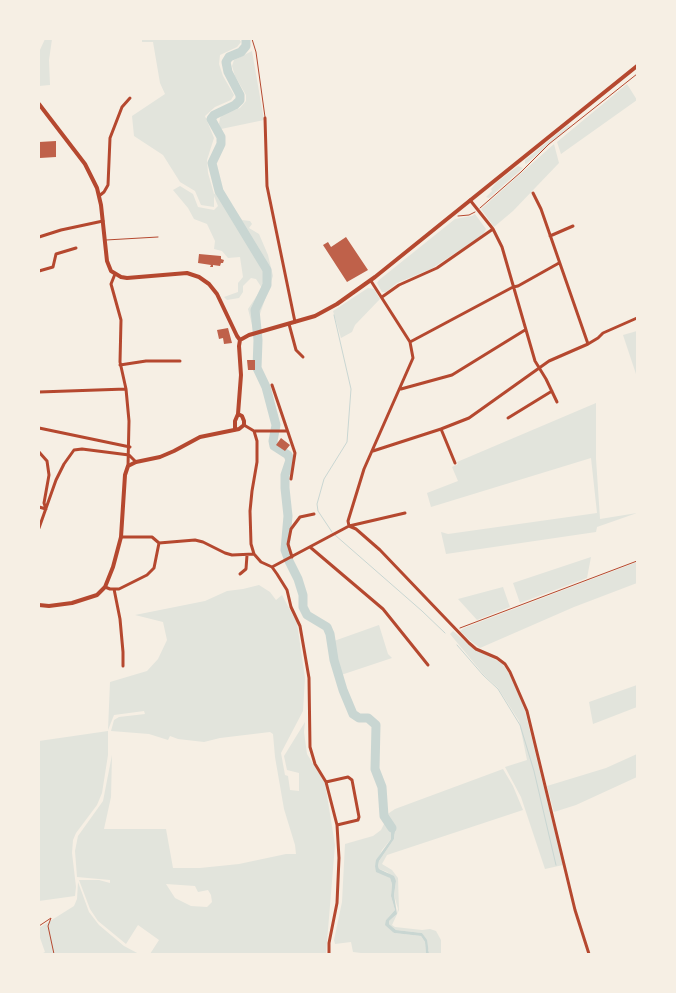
<!DOCTYPE html>
<style>
body{margin:0}
#map{position:relative;width:676px;height:993px;overflow:hidden;background:#f6efe4;font-family:"Public Sans",sans-serif}
canvas{display:block}
.frame{position:absolute;inset:0;border:40px solid #f6efe4;pointer-events:none}
</style>
<div id="map">
<canvas width="676" height="993"></canvas>
<div class="frame"></div>
</div>
<script>
const ctx = document.querySelector('canvas').getContext('2d');
ctx.lineJoin = 'round';
function fill(path, color) { ctx.fillStyle = color; ctx.fill(path, 'evenodd'); }
const toPath = rows => new Path2D(rows.map(r => 'M' + r).join(''));
function stroke(path, color, width, dash) { ctx.strokeStyle = color; ctx.lineWidth = width; ctx.lineCap = dash ? 'butt' : 'round'; ctx.setLineDash(dash || []); ctx.stroke(path); }
const green = toPath([
 [45,39,52,39,49,60,50,85,39,86,39,52],
 [142,39,239,39,241,42,237,47,220,55,219,64,223,76,234,95,231,100,215,107,205,116,214,138,207,160,208,173,214,194,221,189,242,220,250,221,252,224,249,228,259,234,268,255,273,276,260,314,260,327,253,329,248,309,262,288,256,279,251,278,243,286,243,292,239,298,227,300,224,297,238,292,238,283,243,277,240,257,228,258,222,251,214,249,215,241,207,224,194,219,188,208,173,190,180,186,193,194,198,207,214,210,218,206,214,196,214,207,201,205,195,191,180,182,163,155,134,136,132,116,165,94,160,83,153,42,142,42],
 [252,51,264,120,221,129,219,124,220,118,223,114,240,108,246,101,246,95,235,76,232,66,234,60],
 [627,84,637,100,561,154,557,142],
 [568,125,571,126,526,164,525,163,525,160],
 [554,144,559,163,513,211,494,227,481,209],
 [518,166,523,168,489,198,486,197,492,191,491,189,497,182],
 [475,214,486,229,483,235,431,269,397,283,386,292,382,292,377,283,379,280,455,219,472,216],
 [368,288,374,289,380,299,355,325,352,332,341,338,333,311],
 [637,331,637,377,623,335],
 [596,403,596,459,600,519,637,513,597,527,596,532,446,554,441,532,448,534,597,513,591,458,431,507,427,493,458,481,452,467,458,464,457,462],
 [591,557,587,578,520,603,513,583],
 [637,562,637,583,574,607,480,648,468,639,460,631,464,628],
 [259,585,270,592,276,600,282,595,297,623,305,678,303,711,281,753,285,775,288,776,290,790,299,791,299,773,287,770,284,756,305,722,304,732,307,754,325,783,335,845,326,954,150,954,159,940,138,925,126,944,98,921,90,909,79,880,99,880,110,883,110,880,77,877,75,851,78,836,103,801,112,755,111,797,104,829,166,829,173,868,200,868,239,864,286,854,296,854,295,845,284,809,275,757,273,734,270,732,220,738,204,742,178,739,170,736,168,740,149,734,111,731,114,720,119,717,145,714,144,711,114,715,108,730,110,682,147,671,158,659,167,640,163,622,135,615,205,601,227,591,243,589],
 [166,884,195,886,198,892,208,890,211,895,212,902,207,907,191,906,175,898],
 [503,587,510,607,477,620,458,599],
 [379,625,388,654,392,658,341,675,334,641],
 [453,631,474,649,502,663,512,678,525,711,563,865,545,869,521,797,505,767,527,760,519,721,498,688,484,675,450,634],
 [637,685,637,707,593,724,589,702],
 [108,731,108,755,102,793,97,805,76,833,73,840,72,853,76,887,75,896,39,901,39,741],
 [637,754,637,777,576,805,554,812,547,786,606,768],
 [503,769,513,786,523,810,387,855,382,864,392,870,398,878,399,910,392,925,395,927,422,930,430,929,436,931,441,940,441,954,429,954,429,951,422,933,396,930,389,924,389,921,397,914,398,909,394,895,396,881,387,872,379,869,378,866,379,861,394,839,395,834,390,821,386,815,395,809],
 [386,820,391,828,391,839,382,850,375,866,390,878,392,884,391,896,395,910,386,920,394,933,421,936,425,942,426,954,362,954,361,953,353,952,351,942,335,944,334,940,342,902,345,844,373,836,381,830],
 [78,882,89,912,99,925,124,946,139,954,41,954,45,952,39,935,39,928,74,906,77,899]
]);
const water = toPath([
 [387,818,395,831,394,839,379,861,378,866,379,869,394,876,396,881,394,895,397,914,389,921,389,924,396,930,422,933,427,940,429,954,426,954,425,942,421,936,394,933,385,925,386,920,395,910,391,896,392,884,390,878,376,872,375,866,376,860,391,839,391,828,386,820]
]);
const stream = toPath([
 [332,532,318,511,317,504,324,479,347,442,351,389,334,315],
 [335,535,422,611,445,633],
 [457,645,483,675,498,689,520,725,534,771,556,865]
]);
const river = toPath([
 [246,39,246,46,241,52,229,57,226,62,228,72,240,95,240,100,235,105,214,115,211,119,221,137,221,144,212,163,219,191,267,270,267,285,255,310,258,340,257,368,266,387,276,425,273,441,274,446,288,455,290,460,285,475,285,488,288,516,285,550,289,561,298,579,303,595,303,607,307,615,327,627,330,634,334,660,343,690,353,714,359,718,368,718,376,725,375,769,382,787,384,816,392,828]
]);
const building = toPath([
 [56,141,56,157,40,158,39,142],
 [346,237,368,270,347,282,323,245,328,242,331,247],
 [199,254,221,256,221,259,224,260,223,263,221,263,220,266,213,265,213,267,210,267,211,265,198,263],
 [228,328,232,343,224,344,223,338,219,339,217,330],
 [247,360,255,360,255,370,248,370],
 [281,438,290,445,285,451,276,445]
]);
const path = toPath([
 [480,208,521,172,549,144,637,74],
 [458,216,469,215,475,212],
 [460,628,637,561],
 [39,926,51,918,48,926,54,954]
]);
const service = toPath([
 [252,39,256,52,265,117],
 [106,240,158,237]
]);
const minor = toPath([
 [265,118,267,186,295,322],
 [533,193,541,209,588,344],
 [99,196,104,192,108,185,110,138,122,107,130,98],
 [470,200,493,229,502,247,535,361,546,379,557,402],
 [550,236,573,226],
 [39,237,61,230,103,221],
 [39,271,53,267,56,254,76,248],
 [115,274,111,284,121,320,120,362,126,389,129,421,128,466],
 [382,297,399,285,437,268,493,229],
 [289,324,296,350,303,357],
 [410,342,513,287,518,286,559,263],
 [120,365,146,361,180,361],
 [272,385,295,453,291,479],
 [401,389,452,375,525,330],
 [39,392,126,389],
 [508,418,552,391],
 [244,425,254,431,257,441,257,462,252,491,250,511,251,544,254,554,261,562,272,567,277,574,287,590,291,607,300,626,309,678,310,747,315,764,326,782,337,825,339,858,337,903,329,943,329,954],
 [39,428,130,447],
 [441,429,455,463],
 [255,431,286,431],
 [373,451,441,429,469,418,549,361,588,344,598,338,603,333,637,318],
 [39,452,47,461,49,475,44,503,46,509,39,507],
 [349,526,356,529,380,550,469,643,476,649,497,658,505,664,510,672,527,711,575,910,589,954],
 [349,526,348,521,364,469,413,358,410,342,371,281],
 [39,528,56,480,64,464,74,450,82,449,129,455,136,462],
 [121,537,152,537,159,543],
 [310,547,383,609,428,665],
 [292,557,288,544,291,529,300,517,314,514],
 [272,567,349,526,405,513],
 [240,574,246,569,247,555],
 [105,587,110,589,119,589,147,575,154,568,159,543,195,540,203,542,225,553,232,555,254,554],
 [114,589,120,619,123,652,123,666],
 [326,782,348,777,352,780,359,817,358,820,337,825]
]);
const tertiary = toPath([
 [39,104,85,164,97,188,101,205,107,261,111,271,121,277,127,278,187,273,199,277,209,284,217,294,237,336,240,340,239,346,241,375,238,414,235,421,235,430],
 [240,340,249,335,315,316,337,304,375,277,637,66],
 [39,605,49,606,72,603,97,595,105,587,113,567,121,537,125,475,128,466,136,462,160,457,174,451,200,437,239,429,244,425,244,421,242,416,238,414]
]);
fill(green, '#e2e4dc');
fill(water, '#c9d6d2');
stroke(stream, '#c9d6d2', 1);
stroke(river, '#c9d6d2', 9);
fill(building, '#bf614a');
stroke(path, '#b5482f', 1);
stroke(service, '#b5482f', 1);
stroke(minor, '#b5482f', 3);
stroke(tertiary, '#b5482f', 4);
</script>
